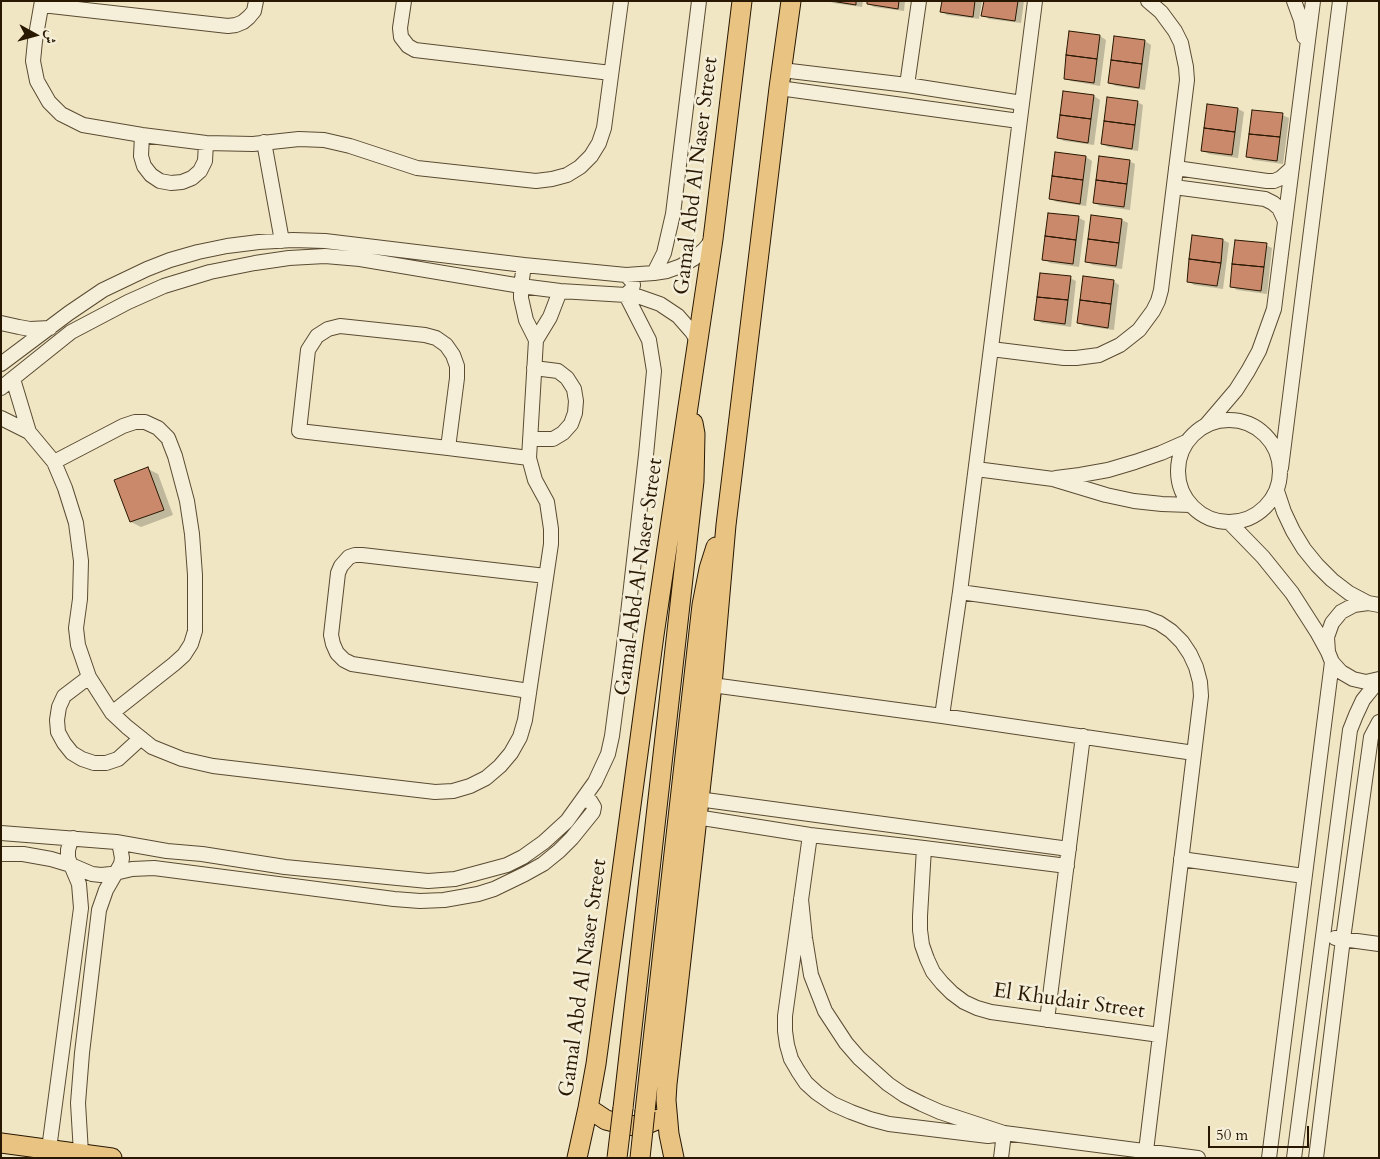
<!DOCTYPE html>
<meta charset="utf-8">
<style>
body{margin:0}
#map{position:relative;width:1380px;height:1159px;overflow:hidden;background:#f0e6c4;font-family:Cardo,Amiri,serif}
canvas{display:block}
.frame{position:absolute;inset:0;border:2px solid #281701;pointer-events:none}
.north{position:absolute;left:10px;top:10px;width:50px;height:50px;-webkit-text-stroke:4px #f5efd9;paint-order:stroke;rotate:97deg;font-size:14px;font-weight:700;line-height:20px;text-align:center;color:#281701}
.north::after{content:'';display:block;margin:auto;width:18px;height:22px;background:#281701;clip-path:polygon(50% 0,100% 100%,50% 72%,0 100%)}
.scale{position:absolute;left:1208px;top:1126px;width:101px;height:22px;box-sizing:border-box;border:2px solid #281701;border-top:0;padding-left:6px;font-size:15px;line-height:18px;white-space:nowrap;color:#281701;-webkit-text-stroke:4px #f5efd9;paint-order:stroke}
</style>
<div id="map">
<canvas width="1380" height="1159"></canvas>
<div class="frame"></div>
<div class="north">ش</div>
<div class="scale">50 m</div>
</div>
<script>
const ctx = document.querySelector('canvas').getContext('2d');
ctx.lineJoin = 'round';
function fill(path, color) { ctx.fillStyle = color; ctx.fill(path, 'evenodd'); }
const toPath = rows => new Path2D(rows.map(r => 'M' + r).join(''));
function stroke(path, color, width, dash) { ctx.strokeStyle = color; ctx.lineWidth = width; ctx.lineCap = dash ? 'butt' : 'round'; ctx.setLineDash(dash || []); ctx.stroke(path); }
function label(font, color, halo, rows, align = 'center') {
  ctx.font = font + ' Cardo,serif'; ctx.lineWidth = 5; ctx.setLineDash([]); ctx.textBaseline = 'middle'; ctx.strokeStyle = halo; ctx.fillStyle = color; for (const [text, x, y, turn = 0] of rows) {
    ctx.save(); ctx.translate(x, y); ctx.rotate((+turn || 0) * Math.PI / 180); ctx.textAlign = isNaN(turn) ? turn : align; if (halo) ctx.strokeText(text, 0, 0); ctx.fillText(text, 0, 0); ctx.restore();
  }
}
const shadow = toPath([
 [829,1,863,1,862,7,833,3],
 [868,1,905,1,904,11,874,7,868,4],
 [943,1,982,1,979,19,947,15,941,11],
 [985,1,1024,1,1021,23,989,19,983,15],
 [1100,36,1106,40,1100,86,1071,81,1065,78],
 [1145,41,1151,45,1145,90,1116,86,1110,83],
 [1094,96,1100,100,1094,145,1064,141,1058,138],
 [1137,102,1143,105,1138,151,1108,147,1102,144],
 [1238,109,1244,112,1238,158,1209,154,1203,151],
 [1282,115,1289,118,1283,164,1253,160,1247,156],
 [1086,157,1092,161,1086,206,1057,202,1050,199],
 [1129,161,1135,164,1130,210,1100,206,1094,203],
 [1049,214,1079,218,1085,221,1079,267,1050,263,1044,259],
 [1122,220,1128,223,1122,269,1093,265,1087,262],
 [1193,236,1223,240,1229,243,1223,289,1194,285,1188,281],
 [1266,245,1272,248,1267,294,1237,290,1231,286],
 [1070,278,1076,281,1071,327,1042,323,1035,319],
 [1113,281,1119,285,1114,330,1084,326,1078,322],
 [148,469,158,474,173,515,141,527,131,522]
]);
const building = toPath([
 [831,1,856,1,856,5,831,1],
 [867,1,899,1,898,9,867,4,867,1],
 [942,1,975,1,973,17,940,12,942,1],
 [984,1,1018,1,1015,21,981,16,984,1],
 [1069,31,1100,35,1097,59,1066,55,1069,31],
 [1114,36,1145,40,1142,64,1111,60,1114,36],
 [1066,55,1097,59,1094,83,1064,79,1066,55],
 [1111,60,1142,64,1139,88,1108,83,1111,60],
 [1063,91,1094,95,1091,119,1060,115,1063,91],
 [1107,97,1138,101,1135,125,1104,121,1107,97],
 [1207,104,1238,108,1235,132,1204,128,1207,104],
 [1252,110,1283,113,1280,137,1249,134,1252,110],
 [1060,115,1091,119,1088,143,1057,138,1060,115],
 [1104,121,1135,125,1132,149,1101,144,1104,121],
 [1204,128,1235,132,1232,155,1201,151,1204,128],
 [1249,134,1280,137,1277,161,1246,157,1249,134],
 [1055,152,1086,156,1083,180,1052,176,1055,152],
 [1099,156,1130,160,1127,184,1096,180,1099,156],
 [1052,176,1083,180,1080,204,1049,199,1052,176],
 [1096,180,1127,184,1124,207,1093,203,1096,180],
 [1048,213,1079,216,1076,240,1045,236,1048,213],
 [1091,215,1122,219,1119,243,1088,239,1091,215],
 [1192,235,1223,239,1221,263,1189,259,1192,235],
 [1045,236,1076,240,1073,264,1042,260,1045,236],
 [1088,239,1119,243,1116,266,1085,262,1088,239],
 [1235,240,1267,243,1264,267,1232,264,1235,240],
 [1189,259,1221,263,1217,286,1187,282,1189,259],
 [1232,264,1264,267,1261,291,1230,287,1232,264],
 [1040,273,1071,276,1068,300,1037,297,1040,273],
 [1083,276,1114,280,1111,304,1080,300,1083,276],
 [1037,297,1068,300,1065,324,1034,320,1037,297],
 [1080,300,1111,304,1108,328,1077,323,1080,300],
 [148,467,164,510,130,522,114,480,148,467]
]);
const minor = toPath([
 [42,1,35,41,33,61,37,81,49,102,61,114,83,125,142,135,206,143,253,144,299,139,324,140,350,146,417,168,536,181,552,179,567,175,580,167,591,156,599,143,604,128,621,1],
 [404,1,400,28,401,37,408,46,415,50,611,73],
 [1294,1,1301,20,1304,37],
 [42,5,228,26,236,25,243,22,249,17,254,11,256,1],
 [782,70,907,85,1022,103],
 [907,85,919,1],
 [779,88,1019,121],
 [142,135,141,156,144,166,151,175,160,181,171,183,182,182,192,178,200,171,205,161,206,143],
 [264,142,282,241],
 [1176,168,1267,181,1274,181,1281,178,1292,168],
 [1174,187,1265,199,1273,203,1279,208,1285,221],
 [654,273,664,253,673,214,699,1],
 [1,323,19,327,30,329,50,328],
 [536,340,550,317,560,291],
 [991,349,1064,358,1076,358,1099,355,1120,345,1139,330,1153,311,1158,301,1161,290,1187,80,1186,67,1181,43,1175,31,1161,12,1148,1],
 [1,364,69,313,103,290,147,269,170,260,198,252,227,246,259,242,293,240,325,241,524,265,626,275,654,273,667,271,681,266,693,259,704,250,713,239],
 [13,379,29,432],
 [1,388,71,332,128,302,164,286,210,272,255,263,289,258,325,256,360,259,521,286,560,291,626,295,640,297,660,304,678,316,692,332,698,342],
 [1,418,29,432,54,462,65,488,76,523,81,561,80,599,76,628,78,645,89,677,112,713,127,727,152,747,182,759,213,766,435,792,453,791,470,786,486,778,500,766,511,753,520,737,525,720,551,544,551,529,547,502,535,480,529,458,536,340,526,320,521,298,521,286,524,265],
 '1178 471a51 51 0 1 1 102 0a51 51 0 1 1-102 0Z',
 [1207,424,1236,390,1248,371,1259,351,1274,309,1313,1],
 [530,439,553,439,563,433,571,424,575,413,576,401,574,389,567,378,558,371,534,368],
 [448,448,299,431,308,350,317,336,328,329,340,326,425,335,436,338,446,345,453,355,457,366,457,378,448,448,529,458],
 [54,462,123,426,135,422,145,422,158,428,168,438,175,456,187,501,192,534,195,575,195,631,191,644,184,655,174,664,112,713],
 [1281,468,1340,1],
 [976,469,1053,479,1106,495,1134,501,1162,504,1190,505],
 [1056,478,1080,475,1108,470,1135,462,1161,453,1186,442],
 [1277,491,1284,512,1293,531,1304,549,1317,565,1332,580,1349,593,1368,603],
 [1230,523,1263,557,1292,593,1317,632,1328,652],
 [960,592,1146,618,1159,623,1171,631,1182,642,1190,654,1196,667,1200,682,1201,696,1146,1151],
 [1379,605,1368,603,1354,605,1341,612,1332,623,1327,637,1328,652,1332,662,1341,672,1353,679,1366,682,1379,679],
 [89,677,64,696,59,707,57,720,58,732,64,743,72,753,82,759,94,763,106,763,118,759,141,738],
 [712,685,942,716,1194,753],
 [529,691,352,664,344,660,337,653,333,644,331,635,338,573,341,566,349,557,355,555,362,555,546,576],
 [942,716,960,592,1035,1],
 [698,799,1069,849],
 [696,817,810,835,924,848,1067,866],
 [1,833,116,842,167,851,202,854,285,867,428,881,455,879,507,865,523,857,544,842,567,821,595,782,608,754,612,736,627,622,646,455,654,371,649,340,626,295,632,289,633,285,632,281,626,275],
 [810,835,785,1016,785,1031,787,1045,791,1059,798,1071,806,1083,817,1093,833,1104,851,1112,870,1119,889,1124,988,1136,996,1135],
 [924,848,920,916,920,930,922,945,927,959,933,972,942,983,952,993,964,1002,977,1008,991,1012,1160,1035],
 [1,854,23,854,51,859,71,865,92,874,101,875,111,874,132,869,154,868,394,899,420,901,444,900,478,894,494,889,525,874,543,864,559,851,572,838,593,812,594,807,591,802,589,800,583,801],
 [1181,859,1304,876],
 [801,899,805,938,811,975,825,1011,846,1043,859,1058,888,1084,904,1095,922,1104,940,1112,1004,1133,1198,1158],
 [1335,938,1379,944],
 [1047,1020,1083,736],
 [49,1149,81,908,79,884,68,858,68,850,70,843,73,838],
 [81,1153,78,1103,82,1053,99,910,106,890,121,864,122,858,120,847,116,842],
 [1001,1158,1004,1133],
 [1269,1158,1332,662],
 [1294,1158,1350,730,1356,715,1363,700,1379,680],
 [1316,1158,1343,939,1371,737,1379,722]
]);
const major = toPath([
 [588,1108,606,1120,626,1125,637,1126,647,1124,659,1119],
 [623,1108,694,481,695,434,693,423],
 [645,1111,702,605,709,569,716,547],
 [1,1143,112,1158],
 [577,1158,588,1108,596,1064,654,635,713,239,742,1],
 [674,1158,669,1134,666,1100,667,1084,712,685,726,525,779,88,791,1]
]);
const majorBridge = toPath([
 [617,1158,623,1108],
 [640,1158,645,1111]
]);
const streetNames = [
 ["Gamal Abd Al Naser Street",697,176,-83],
 ["Gamal Abd Al Naser Street",640,577,-82],
 ["Gamal Abd Al Naser Street",584,978,-82],
 ["El Khudair Street",1069,1002,8]
];
fill(shadow, '#0003');
fill(building, '#ca896a');
stroke(building, '#281701', 1);
stroke(minor, '#5a4b32', 16);
stroke(major, '#281701', 21);
stroke(minor, '#f5efd9', 14);
stroke(major, '#e8c382', 19);
stroke(majorBridge, '#281701', 21, []);
stroke(majorBridge, '#e8c382', 19);
label('21px', '#281701', '#f5efd9', streetNames);
</script>
